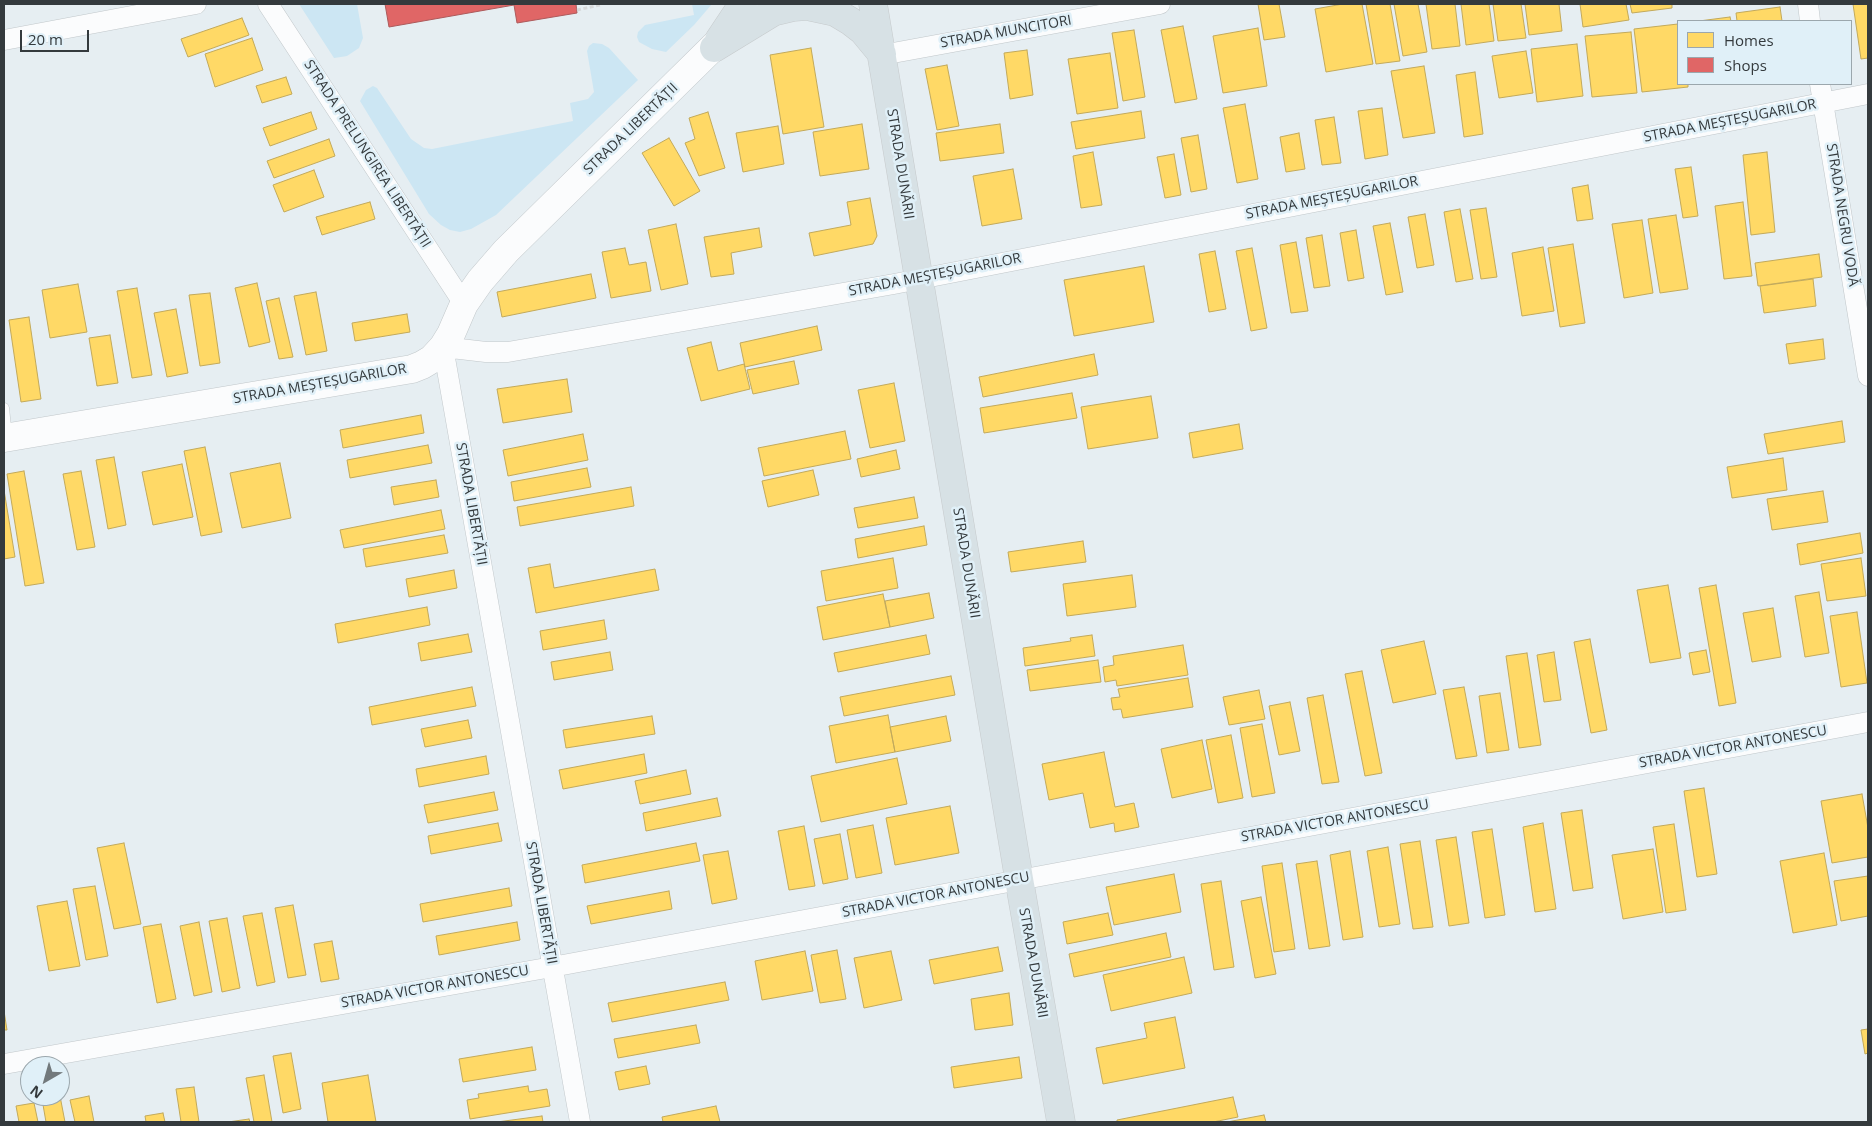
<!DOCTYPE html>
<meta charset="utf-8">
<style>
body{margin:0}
#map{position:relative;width:1872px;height:1126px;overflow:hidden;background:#e6eef2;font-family:"Open Sans",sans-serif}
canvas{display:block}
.frame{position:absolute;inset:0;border:5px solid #343a3d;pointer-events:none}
.legend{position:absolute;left:1677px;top:20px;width:175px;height:65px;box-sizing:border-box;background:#e0f0f8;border:1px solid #9ba7ad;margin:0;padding:6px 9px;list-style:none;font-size:15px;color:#343a3d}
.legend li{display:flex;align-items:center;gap:10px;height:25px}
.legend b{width:25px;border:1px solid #9ba7ad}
.north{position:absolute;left:20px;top:1056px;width:50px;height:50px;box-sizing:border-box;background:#e0f0f8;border:1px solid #9ba7ad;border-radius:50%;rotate:218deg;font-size:14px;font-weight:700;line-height:20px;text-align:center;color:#343a3d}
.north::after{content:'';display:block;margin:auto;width:18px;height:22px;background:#72797c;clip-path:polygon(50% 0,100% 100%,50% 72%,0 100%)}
.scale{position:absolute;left:20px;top:30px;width:69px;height:22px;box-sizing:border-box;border:2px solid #343a3d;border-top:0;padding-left:6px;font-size:15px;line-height:18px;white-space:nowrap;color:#343a3d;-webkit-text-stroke:4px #e0f0f8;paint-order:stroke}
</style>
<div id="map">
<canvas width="1872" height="1126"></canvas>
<div class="frame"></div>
<ul class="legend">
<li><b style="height:14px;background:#ffd966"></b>Homes</li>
<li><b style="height:14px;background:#e06666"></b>Shops</li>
</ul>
<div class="north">N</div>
<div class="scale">20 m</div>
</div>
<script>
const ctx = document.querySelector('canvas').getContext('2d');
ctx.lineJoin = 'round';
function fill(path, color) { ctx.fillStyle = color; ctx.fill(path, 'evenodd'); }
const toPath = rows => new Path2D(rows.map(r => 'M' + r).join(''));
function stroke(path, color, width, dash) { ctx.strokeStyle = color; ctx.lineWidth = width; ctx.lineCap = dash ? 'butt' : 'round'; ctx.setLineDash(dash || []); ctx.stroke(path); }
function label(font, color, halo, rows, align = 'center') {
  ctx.font = font + ' "Open Sans",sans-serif'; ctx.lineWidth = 5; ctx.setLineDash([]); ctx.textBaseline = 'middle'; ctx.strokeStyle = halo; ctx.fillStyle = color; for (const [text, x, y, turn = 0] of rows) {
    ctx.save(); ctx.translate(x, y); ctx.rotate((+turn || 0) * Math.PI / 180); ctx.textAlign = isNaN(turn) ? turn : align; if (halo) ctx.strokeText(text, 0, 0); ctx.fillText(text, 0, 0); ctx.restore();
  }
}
const green = toPath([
 [299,4,357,4,363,38,359,48,347,56,334,58],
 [692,4,712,4,694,25,666,52,652,49,639,42,637,37,638,32,645,25,694,15],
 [593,43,602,44,609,48,638,80,496,215,471,229,460,232,450,230,441,225,429,214,360,101,366,90,373,86,377,88,411,139,424,148,432,149,573,121,570,103,588,99,594,92,587,51,589,46]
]);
const homes = toPath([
 [1258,4,1279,4,1285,37,1264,40,1258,4],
 [1343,4,1362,4,1373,64,1326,72,1315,9,1343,4],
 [1366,4,1390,4,1400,61,1376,64,1366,4],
 [1394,4,1418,4,1427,52,1403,56,1394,4],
 [1426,4,1455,4,1460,46,1432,49,1426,4],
 [1461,4,1489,4,1494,41,1466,45,1461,4],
 [1493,4,1521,4,1526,38,1498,41,1493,4],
 [1525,4,1559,4,1562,31,1529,35,1525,4],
 [1580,4,1626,4,1629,20,1583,27,1580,4],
 [1630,4,1672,4,1672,8,1632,13,1630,4],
 [1853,4,1868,4,1868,58,1861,59,1853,4],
 [1780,7,1782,21,1737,21,1736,13,1780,7],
 [1730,17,1731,21,1699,21,1730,17],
 [242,18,249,35,188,57,181,39,242,18],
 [1678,24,1678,84,1688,84,1688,87,1642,92,1634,29,1678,24],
 [1183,26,1197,99,1175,103,1161,30,1183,26],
 [1258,28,1267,86,1223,93,1213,36,1258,28],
 [1134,30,1145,97,1123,101,1112,33,1134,30],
 [1631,32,1637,93,1592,97,1585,36,1631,32],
 [252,38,263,70,215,87,205,54,252,38],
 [1577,44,1583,96,1537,102,1531,49,1577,44],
 [811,48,824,127,783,134,770,55,811,48],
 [1027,50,1033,95,1010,99,1004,53,1027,50],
 [1526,51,1533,93,1499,98,1492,56,1526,51],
 [1110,53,1118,108,1077,114,1068,59,1110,53],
 [947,65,959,126,937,130,925,69,947,65],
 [1424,66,1435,133,1403,138,1391,71,1424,66],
 [1475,72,1483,134,1464,137,1456,75,1475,72],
 [286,77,292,94,262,103,256,86,286,77],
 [1245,104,1258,179,1237,183,1223,108,1245,104],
 [1382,108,1388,155,1365,159,1358,111,1382,108],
 [1141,111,1145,138,1076,149,1071,122,1141,111],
 [311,112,317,129,270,146,263,128,311,112],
 [708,112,725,168,699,176,685,143,695,139,689,118,708,112],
 [1334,117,1341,163,1322,165,1315,120,1334,117],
 [862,124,869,169,820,176,813,132,862,124],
 [1000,124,1004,153,940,161,936,133,1000,124],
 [778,126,784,164,743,172,736,133,778,126],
 [1299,133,1305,169,1286,172,1280,137,1299,133],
 [1198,135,1207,189,1191,192,1181,138,1198,135],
 [669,138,700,191,674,206,642,153,669,138],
 [329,139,335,156,274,178,267,161,329,139],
 [1093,152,1102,205,1081,208,1073,156,1093,152],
 [1767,152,1775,232,1751,235,1743,155,1767,152],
 [1174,154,1181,195,1165,198,1157,157,1174,154],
 [1691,167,1698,216,1683,218,1675,169,1691,167],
 [1013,169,1022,219,982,226,973,176,1013,169],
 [314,170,324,197,284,212,273,185,314,170],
 [1588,185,1593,219,1577,221,1572,188,1588,185],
 [870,198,877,236,873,244,814,256,809,233,851,225,847,202,870,198],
 [370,202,375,219,322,235,316,217,370,202],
 [1743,202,1752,276,1724,279,1715,206,1743,202],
 [1486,208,1497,277,1481,279,1470,210,1486,208],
 [1460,209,1473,279,1456,282,1444,212,1460,209],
 [1425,214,1434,265,1417,268,1408,217,1425,214],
 [1676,215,1688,289,1660,293,1648,219,1676,215],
 [1642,220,1653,293,1624,298,1612,224,1642,220],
 [1390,223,1403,292,1386,295,1373,226,1390,223],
 [676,224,688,284,661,290,648,230,676,224],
 [759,228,762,247,731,253,734,274,711,277,704,237,759,228],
 [1356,230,1364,278,1348,281,1340,233,1356,230],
 [1322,235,1330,286,1314,288,1306,238,1322,235],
 [1296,242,1308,311,1291,313,1280,245,1296,242],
 [1573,244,1585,323,1560,327,1548,248,1573,244],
 [1543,247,1554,311,1522,316,1512,253,1543,247],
 [625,248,629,265,646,262,651,291,611,298,602,252,625,248],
 [1252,248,1267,328,1251,331,1236,251,1252,248],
 [1215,251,1226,309,1209,312,1199,254,1215,251],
 [1819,254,1822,277,1758,286,1755,263,1819,254],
 [1144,266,1154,322,1074,336,1064,280,1144,266],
 [591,274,596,298,502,317,497,292,591,274],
 [1813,279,1816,306,1764,313,1760,286,1813,279],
 [257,283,270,342,249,347,235,288,257,283],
 [78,284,87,332,50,338,42,290,78,284],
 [137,288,152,375,132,378,117,291,137,288],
 [316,292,327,351,306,355,294,296,316,292],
 [210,293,220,363,200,366,189,295,210,293],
 [279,298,293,357,279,359,266,301,279,298],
 [176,309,188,373,167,377,154,313,176,309],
 [407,314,410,332,355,341,352,323,407,314],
 [29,317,41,399,21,402,9,320,29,317],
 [817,326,822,350,745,367,740,343,817,326],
 [110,335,118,383,97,386,89,338,110,335],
 [1823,339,1825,359,1789,364,1786,344,1823,339],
 [711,342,718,371,744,364,750,389,701,401,687,348,711,342],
 [1094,354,1098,375,983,397,979,377,1094,354],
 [794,361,799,384,753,394,747,370,794,361],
 [567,379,572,412,503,423,497,389,567,379],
 [894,383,905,441,870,448,858,390,894,383],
 [1072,393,1077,418,984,433,980,408,1072,393],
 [1151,396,1158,438,1088,449,1081,407,1151,396],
 [421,415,424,433,343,448,340,430,421,415],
 [1842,421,1845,442,1768,454,1764,434,1842,421],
 [1239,424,1243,449,1193,458,1189,433,1239,424],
 [845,431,851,459,764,476,758,448,845,431],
 [583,434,588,460,508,476,503,450,583,434],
 [428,445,432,463,350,478,347,460,428,445],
 [205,447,222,532,201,536,184,451,205,447],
 [896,450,900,469,861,477,857,459,896,450],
 [114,457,126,525,108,529,96,460,114,457],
 [1783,458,1787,490,1732,498,1727,467,1783,458],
 [280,463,291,518,242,528,230,473,280,463],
 [182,464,193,517,153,525,142,472,182,464],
 [587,468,591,487,514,501,511,482,587,468],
 [813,470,819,495,768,507,762,481,813,470],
 [24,471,44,583,25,586,7,474,24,471],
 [81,471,95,547,77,550,63,474,81,471],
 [436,480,439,497,394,505,391,487,436,480],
 [631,487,634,506,520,526,517,507,631,487],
 [4,490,15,557,4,559,4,490],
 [1823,491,1828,522,1772,530,1767,499,1823,491],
 [914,497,918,518,858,528,854,508,914,497],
 [441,510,445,529,344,548,340,530,441,510],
 [924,526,927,545,858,558,855,539,924,526],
 [1860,533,1863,553,1800,565,1797,544,1860,533],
 [444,535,448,553,366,567,363,549,444,535],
 [1083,541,1086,562,1011,572,1008,552,1083,541],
 [893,558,898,588,826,601,821,571,893,558],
 [1861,558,1866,596,1827,601,1821,564,1861,558],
 [550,564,554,588,655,569,659,590,536,613,528,568,550,564],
 [454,570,457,588,409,597,406,579,454,570],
 [1132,575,1136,607,1067,616,1063,584,1132,575],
 [1668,585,1681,658,1650,663,1637,590,1668,585],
 [1716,585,1736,703,1719,706,1699,588,1716,585],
 [1819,592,1829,653,1805,657,1795,596,1819,592],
 [929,593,934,618,890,627,885,601,929,593],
 [883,594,890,627,823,640,817,607,883,594],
 [427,607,430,625,338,643,335,624,427,607],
 [1773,608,1781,657,1752,662,1743,613,1773,608],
 [1857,612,1867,683,1841,687,1830,616,1857,612],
 [604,620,607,639,543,650,540,631,604,620],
 [468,634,472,652,421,661,418,643,468,634],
 [926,635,930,654,838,672,834,653,926,635],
 [1092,635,1095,656,1025,666,1023,648,1071,641,1070,638,1092,635],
 [1590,639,1607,730,1591,733,1574,642,1590,639],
 [1424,641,1436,694,1393,703,1381,650,1424,641],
 [1183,645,1188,675,1117,686,1116,680,1105,682,1103,667,1114,665,1113,656,1183,645],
 [1706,650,1710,672,1693,675,1689,653,1706,650],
 [610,652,613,670,554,680,551,662,610,652],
 [1554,652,1561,700,1544,702,1537,655,1554,652],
 [1527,653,1541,745,1519,748,1506,656,1527,653],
 [1098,660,1101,682,1030,691,1027,670,1098,660],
 [1362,671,1382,773,1365,776,1345,674,1362,671],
 [951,676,955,695,844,716,840,697,951,676],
 [1188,678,1193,707,1123,718,1121,709,1113,710,1111,698,1120,697,1118,689,1188,678],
 [472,687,476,706,372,725,369,707,472,687],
 [1464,687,1477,756,1456,759,1443,690,1464,687],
 [1259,690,1265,719,1229,725,1223,697,1259,690],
 [1500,693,1509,750,1487,753,1479,696,1500,693],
 [1323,695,1339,782,1322,784,1307,698,1323,695],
 [1290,702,1300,751,1279,755,1269,706,1290,702],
 [888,715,895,752,836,763,829,726,888,715],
 [652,716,655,734,566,748,563,730,652,716],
 [946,716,951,741,895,752,890,727,946,716],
 [468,720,472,738,425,747,421,729,468,720],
 [1262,724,1275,793,1252,797,1240,728,1262,724],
 [1231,735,1243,798,1218,803,1206,740,1231,735],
 [1202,740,1212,789,1172,798,1161,749,1202,740],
 [1104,752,1115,807,1134,803,1139,827,1115,832,1114,823,1090,828,1083,793,1049,800,1042,764,1104,752],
 [644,754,647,773,563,789,559,770,644,754],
 [486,756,489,774,419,787,416,769,486,756],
 [897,758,907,804,821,822,811,776,897,758],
 [686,770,691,794,640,804,635,781,686,770],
 [1704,788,1717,874,1697,877,1684,791,1704,788],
 [494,792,498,810,428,823,424,805,494,792],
 [1862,794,1868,828,1868,857,1832,863,1821,801,1862,794],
 [717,798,721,816,646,831,643,813,717,798],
 [950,806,959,853,895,865,886,818,950,806],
 [1582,810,1593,888,1573,891,1561,813,1582,810],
 [498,823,502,841,431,854,428,836,498,823],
 [1543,823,1556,909,1535,912,1523,827,1543,823],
 [1674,824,1686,910,1666,913,1653,827,1674,824],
 [873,825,882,873,856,878,847,830,873,825],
 [804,826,815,886,789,890,778,831,804,826],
 [1492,829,1505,915,1485,918,1472,832,1492,829],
 [840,834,848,879,823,884,814,839,840,834],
 [1456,837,1469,923,1449,926,1436,840,1456,837],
 [1420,841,1433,927,1413,929,1400,844,1420,841],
 [124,843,141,924,114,929,97,848,124,843],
 [696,843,700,861,585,883,582,865,696,843],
 [1388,847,1400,924,1379,927,1367,851,1388,847],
 [1653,849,1663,912,1623,919,1612,855,1653,849],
 [728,851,737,899,712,904,703,855,728,851],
 [1350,851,1363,937,1343,940,1330,855,1350,851],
 [1824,853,1837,925,1793,933,1780,861,1824,853],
 [1317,861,1330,946,1309,949,1296,864,1317,861],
 [1282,863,1295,949,1274,952,1262,866,1282,863],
 [1174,874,1181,912,1114,925,1106,887,1174,874],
 [1868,876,1868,916,1841,921,1834,881,1868,876],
 [1221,881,1234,967,1214,970,1201,884,1221,881],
 [95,886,108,956,86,960,73,889,95,886],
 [509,888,512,906,423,922,420,904,509,888],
 [669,891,672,909,591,924,587,906,669,891],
 [1261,897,1276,974,1255,978,1241,901,1261,897],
 [67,901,80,966,49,971,37,906,67,901],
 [293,905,306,975,288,978,275,908,293,905],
 [262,913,275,982,257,986,243,916,262,913],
 [1108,913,1113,935,1067,944,1063,922,1108,913],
 [227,918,240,988,222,992,209,921,227,918],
 [199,922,212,992,194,996,180,926,199,922],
 [517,922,520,940,439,955,436,936,517,922],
 [161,924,176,999,157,1003,143,927,161,924],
 [1166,933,1171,957,1074,977,1069,954,1166,933],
 [332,941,339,979,321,982,314,944,332,941],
 [998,947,1003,971,934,984,929,960,998,947],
 [837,950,846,999,820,1003,811,955,837,950],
 [805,951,813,991,762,1000,755,961,805,951],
 [891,951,902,1000,864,1008,854,958,891,951],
 [1184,957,1192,993,1111,1011,1103,975,1184,957],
 [725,982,729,1000,612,1022,608,1003,725,982],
 [1009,993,1013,1025,975,1030,971,999,1009,993],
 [4,1011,7,1030,4,1030,4,1011],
 [1175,1017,1185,1068,1103,1084,1096,1048,1147,1038,1144,1023,1175,1017],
 [696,1025,700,1043,618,1058,614,1039,696,1025],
 [1868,1029,1868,1053,1865,1054,1861,1030,1868,1029],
 [532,1047,536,1070,463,1082,459,1059,532,1047],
 [291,1053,301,1109,283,1113,273,1056,291,1053],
 [1019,1057,1022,1078,954,1088,951,1067,1019,1057],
 [646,1066,650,1084,619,1090,615,1072,646,1066],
 [264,1075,272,1122,254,1122,246,1078,264,1075],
 [368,1075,376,1122,328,1122,322,1083,368,1075],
 [528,1086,529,1092,547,1089,550,1106,470,1119,467,1100,479,1098,478,1094,528,1086],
 [194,1087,199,1122,181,1122,176,1089,194,1087],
 [60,1096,65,1122,46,1122,42,1099,60,1096],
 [89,1096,94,1122,75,1122,70,1100,89,1096],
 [1233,1097,1238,1117,1213,1122,1117,1122,1117,1120,1233,1097],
 [34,1103,38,1122,19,1122,16,1106,34,1103],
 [716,1106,720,1122,663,1122,662,1117,716,1106],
 [163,1113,165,1122,146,1122,145,1116,163,1113],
 [1264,1115,1266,1122,1227,1122,1264,1115],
 [542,1116,543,1122,497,1122,542,1116],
 [249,1119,250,1122,228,1122,249,1119]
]);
const shops = toPath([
 [385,4,576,4,577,13,517,23,514,5,389,27,385,4]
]);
const path = toPath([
 [577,10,600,5]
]);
const lane = toPath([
 [4,408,7,437]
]);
const street = toPath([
 [268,4,464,304],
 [1808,4,1810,21],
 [4,40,196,4],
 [882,55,1160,4],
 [1820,84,1868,376],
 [4,1064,552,967,1868,722],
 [580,1122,443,347,486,352,508,352,894,284,1868,94]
]);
const secondary = toPath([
 [4,438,412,369,422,365,432,359,443,347,451,334,464,304,480,281,506,251,757,4]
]);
const primary = toPath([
 [873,4,1019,879,1061,1122],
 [719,40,743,4],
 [714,48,773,12,794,7,807,6,835,12,850,21,863,31,882,54]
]);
const streetNames = [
 ["STRADA MUNCITORI",1006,32,-10],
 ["STRADA MEȘTEȘUGARILOR",1730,121,-11],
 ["STRADA LIBERTĂȚII",631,129,-44],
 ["STRADA PRELUNGIREA LIBERTĂȚII",367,154,57],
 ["STRADA DUNĂRII",900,164,81],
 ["STRADA MEȘTEȘUGARILOR",1332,198,-11],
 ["STRADA NEGRU VODĂ",1842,215,81],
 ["STRADA MEȘTEȘUGARILOR",935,275,-11],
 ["STRADA MEȘTEȘUGARILOR",320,384,-10],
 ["STRADA LIBERTĂȚII",471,504,80],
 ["STRADA DUNĂRII",966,563,81],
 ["STRADA VICTOR ANTONESCU",1733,747,-10],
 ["STRADA VICTOR ANTONESCU",1335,821,-10],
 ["STRADA VICTOR ANTONESCU",936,895,-11],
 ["STRADA LIBERTĂȚII",541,903,80],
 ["STRADA DUNĂRII",1033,963,80],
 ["STRADA VICTOR ANTONESCU",435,987,-10]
];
fill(green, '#cce6f3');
fill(homes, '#ffd966');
stroke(homes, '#c2a95a', 1);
fill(shops, '#e06666');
stroke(shops, '#ac595a', 1);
stroke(lane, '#c1c7ca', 11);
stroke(street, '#c1c7ca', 21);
stroke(secondary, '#c1c7ca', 29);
stroke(primary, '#c6cacc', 29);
stroke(path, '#d6d8d9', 3, [4, 2.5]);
stroke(lane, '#fbfcfd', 10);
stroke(street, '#fbfcfd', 20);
stroke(secondary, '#fbfcfd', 28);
stroke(primary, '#d7e1e5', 28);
label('14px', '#343a3d', '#e0f0f8', streetNames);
</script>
